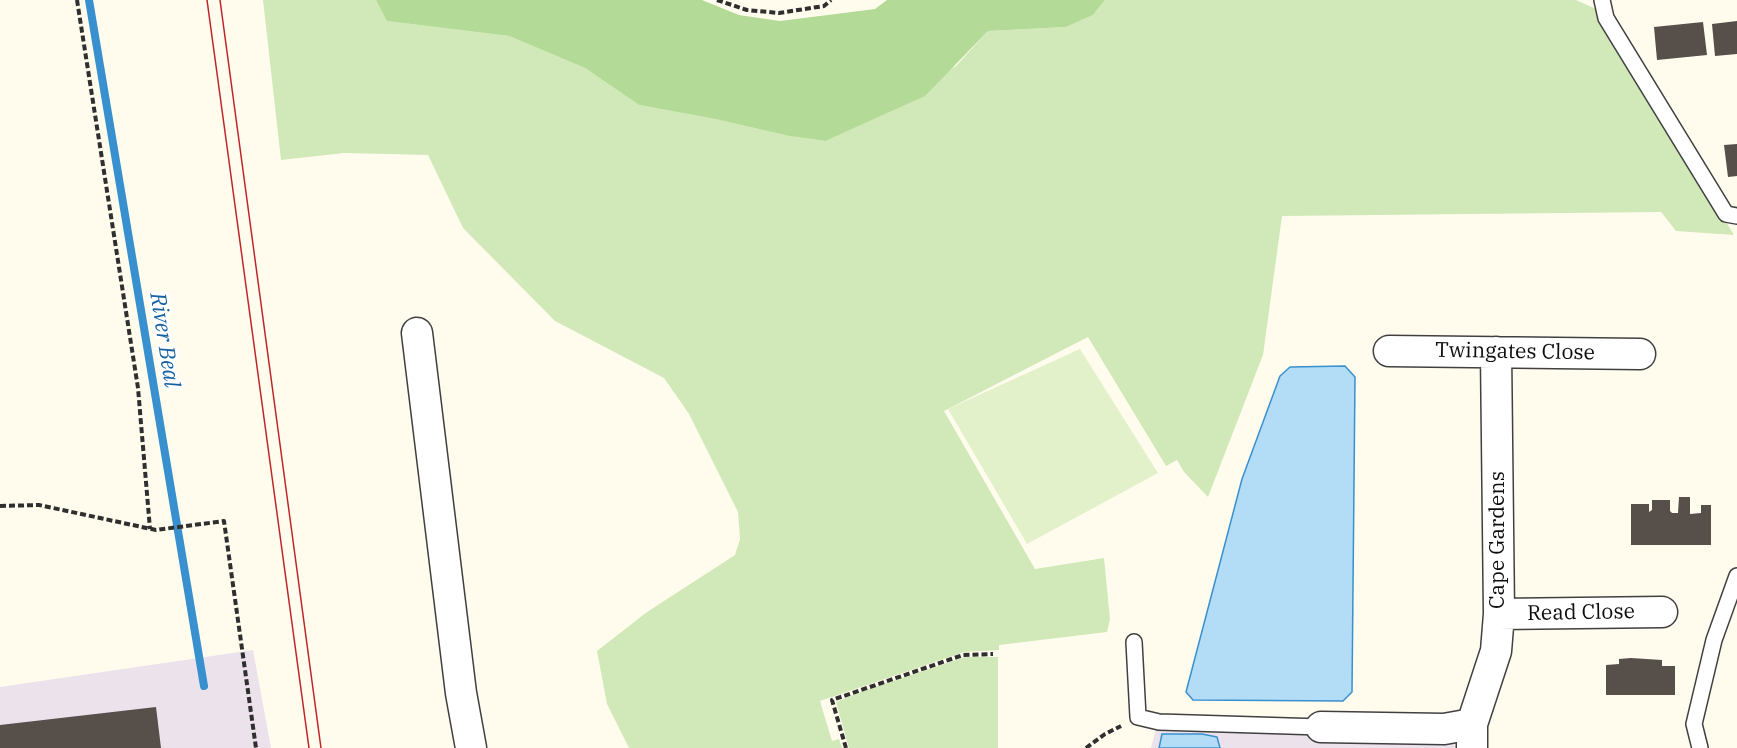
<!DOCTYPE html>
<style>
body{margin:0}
canvas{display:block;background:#fffcee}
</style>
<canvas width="1737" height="748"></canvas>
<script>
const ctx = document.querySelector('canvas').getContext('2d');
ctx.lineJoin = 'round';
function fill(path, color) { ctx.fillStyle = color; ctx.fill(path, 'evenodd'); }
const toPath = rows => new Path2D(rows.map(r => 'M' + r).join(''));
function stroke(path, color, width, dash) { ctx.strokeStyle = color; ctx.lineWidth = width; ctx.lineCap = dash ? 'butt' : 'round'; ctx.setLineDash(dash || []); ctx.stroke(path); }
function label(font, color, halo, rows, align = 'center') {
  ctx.font = font + ' "IBM Plex Serif",serif'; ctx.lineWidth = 6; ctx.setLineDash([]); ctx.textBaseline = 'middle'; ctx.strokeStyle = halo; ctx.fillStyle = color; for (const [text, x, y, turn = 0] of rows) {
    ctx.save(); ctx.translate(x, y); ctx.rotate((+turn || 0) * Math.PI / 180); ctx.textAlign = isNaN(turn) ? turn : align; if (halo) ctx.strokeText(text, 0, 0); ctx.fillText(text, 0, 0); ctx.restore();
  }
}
const industrial = toPath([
 [253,650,271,748,0,748,0,687],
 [1370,715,1446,716,1455,748,1151,748,1156,728]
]);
const green = toPath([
 [263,0,376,0,388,21,509,36,585,68,639,105,715,119,789,136,824,141,956,66,988,31,1066,27,1093,15,1105,0,1576,0,1596,9,1734,235,1676,231,1661,212,1282,216,1263,355,1208,497,1184,472,1177,460,1166,466,1088,337,944,411,1035,569,1104,558,1110,619,1107,632,999,645,999,650,964,652,820,701,832,741,839,739,842,748,629,748,607,704,597,651,647,612,735,555,740,539,738,512,689,414,664,378,555,321,463,228,428,155,344,153,281,160],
 [965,657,998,657,998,748,849,748,836,702,863,691]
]);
const forest = toPath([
 [376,0,702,0,739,15,780,21,875,9,887,0,1105,0,1093,15,1066,27,988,31,925,96,825,141,789,136,715,119,639,105,585,68,509,36,387,21]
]);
const pitch = toPath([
 [1080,349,1158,473,1027,544,948,409]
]);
const water = toPath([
 [1345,366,1355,377,1352,692,1343,701,1193,700,1186,692,1242,479,1280,376,1290,367,1345,366],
 [1162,734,1202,734,1217,737,1220,748,1159,748,1162,734]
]);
const stream = toPath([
 [89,0,204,686]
]);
const building = toPath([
 [1737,21,1737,54,1715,56,1712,24],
 [1703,22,1707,55,1657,60,1654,27],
 [1737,144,1737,176,1728,177,1724,145],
 [1679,497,1690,497,1690,514,1701,513,1701,505,1711,505,1711,545,1631,545,1631,504,1649,504,1649,512,1652,510,1652,500,1670,500,1670,511,1672,513,1678,513],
 [1631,658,1662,660,1662,666,1675,666,1675,695,1606,695,1606,665,1619,664,1619,659],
 [156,707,161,748,0,748,0,725]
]);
const path = toPath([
 [77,0,138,388,150,529],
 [717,0,747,10,779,13,824,6,831,0],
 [0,506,39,505,156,530,224,521,256,748],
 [846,748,832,700,963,655,993,654],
 [1086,748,1105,734,1121,726]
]);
const service = toPath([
 [1602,0,1606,18,1726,214,1737,216],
 [1134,642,1138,717,1159,722,1321,727],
 [1700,748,1694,724,1714,640,1737,576]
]);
const minor = toPath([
 [417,333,461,693,471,748],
 [1389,351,1640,354],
 [1499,614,1662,612],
 [1321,727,1444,729,1472,724],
 [1472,748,1472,724,1496,651,1499,614,1496,352]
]);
const tram = toPath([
 [207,0,309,748],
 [220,0,321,748]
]);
const streetNames = [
 ["Twingates Close",1515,352,1],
 ["Cape Gardens",1498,540,-90],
 ["Read Close",1581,613,-1]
];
const waterNames = [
 ["River Beal",164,340,81]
];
fill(industrial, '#ebe2ec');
fill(green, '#d1e9b8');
fill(forest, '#b4da97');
fill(pitch, '#e2f1c9');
fill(water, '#b3dcf6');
stroke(water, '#3990ce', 1.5);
stroke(stream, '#3990ce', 8);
fill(building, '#564f4a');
stroke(service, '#404040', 18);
stroke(minor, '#404040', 33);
stroke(path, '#2f2f2f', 4, [6, 3]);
stroke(service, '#fff', 15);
stroke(minor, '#fff', 30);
stroke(tram, '#be252a', 1.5);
label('21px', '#0d0d0d', '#fff', streetNames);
label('italic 22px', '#1662a0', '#fff', waterNames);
</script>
